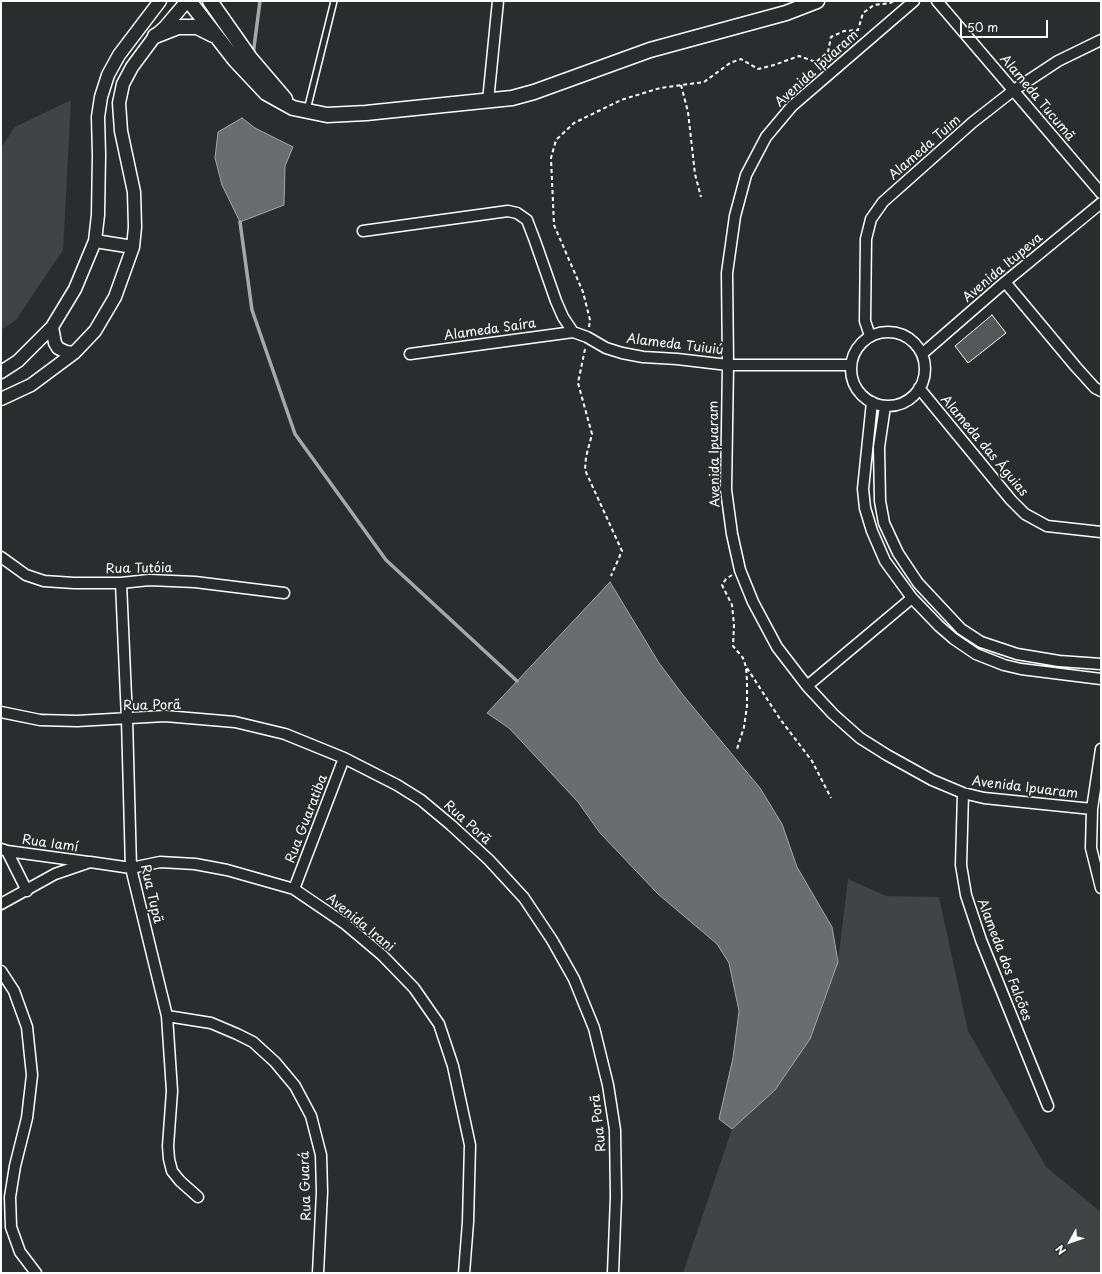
<!DOCTYPE html>
<meta charset="utf-8">
<style>
body{margin:0}
#map{position:relative;width:1102px;height:1274px;overflow:hidden;background:#2a2d2e;font-family:"Playpen Sans",sans-serif}
canvas{display:block}
.frame{position:absolute;inset:0;border:2px solid #fff;pointer-events:none}
.north{position:absolute;left:1050px;top:1222px;width:40px;height:40px;-webkit-text-stroke:3px #2a2d2e;paint-order:stroke;rotate:230deg;font-size:11px;font-weight:700;line-height:16px;text-align:center;color:#fff}
.north::after{content:'';display:block;margin:auto;width:14px;height:18px;background:#fff;clip-path:polygon(50% 0,100% 100%,50% 72%,0 100%)}
.scale{position:absolute;left:960px;top:20px;width:88px;height:18px;box-sizing:border-box;border:2px solid #fff;border-top:0;padding-left:5px;font-size:12px;line-height:14px;white-space:nowrap;color:#fff;-webkit-text-stroke:3px #2a2d2e;paint-order:stroke}
</style>
<div id="map">
<canvas width="1102" height="1274"></canvas>
<div class="frame"></div>
<div class="north">N</div>
<div class="scale">50 m</div>
</div>
<script>
const ctx = document.querySelector('canvas').getContext('2d');
ctx.lineJoin = 'round';
function fill(path, color) { ctx.fillStyle = color; ctx.fill(path, 'evenodd'); }
const toPath = rows => new Path2D(rows.map(r => 'M' + r).join(''));
function stroke(path, color, width, dash) { ctx.strokeStyle = color; ctx.lineWidth = width; ctx.lineCap = dash ? 'butt' : 'round'; ctx.setLineDash(dash || []); ctx.stroke(path); }
function label(font, color, halo, rows, align = 'center') {
  ctx.font = font + ' "Playpen Sans",sans-serif'; ctx.lineWidth = 3.5; ctx.setLineDash([]); ctx.textBaseline = 'middle'; ctx.strokeStyle = halo; ctx.fillStyle = color; for (const [text, x, y, turn = 0] of rows) {
    ctx.save(); ctx.translate(x, y); ctx.rotate((+turn || 0) * Math.PI / 180); ctx.textAlign = isNaN(turn) ? turn : align; if (halo) ctx.strokeText(text, 0, 0); ctx.fillText(text, 0, 0); ctx.restore();
  }
}
const green = toPath([
 [71,100,63,250,16,320,1,330,1,148,15,127],
 [848,879,886,896,939,897,968,1031,1046,1167,1101,1212,1101,1273,683,1273,732,1129,775,1090,838,962]
]);
const water = toPath([
 [242,118,255,128,293,147,285,166,284,205,240,222,222,185,215,158,218,132,242,118],
 [610,582,659,663,683,695,760,788,782,824,797,867,832,927,838,962,810,1039,775,1090,732,1129,719,1119,733,1058,739,1011,729,963,717,944,658,894,600,833,578,802,509,728,487,713,610,582]
]);
const stream = toPath([
 [253,55,260,1],
 [240,222,252,310,295,434,386,560,517,681]
]);
const building = toPath([
 [992,315,1006,333,968,363,955,346,992,315]
]);
const path = toPath([
 [681,85,688,112,695,174,701,197],
 [589,327,590,320,583,292,554,225,551,158,556,140,574,123,621,100,660,88,704,82,730,63,741,59,758,69,774,65,799,56,816,62,828,52,831,37,844,31,858,30,863,13,874,5,890,3,894,1],
 [585,349,578,383,592,434,586,457,585,470,622,551,611,576],
 [732,575,726,579,722,585,732,605,734,625,733,646,743,658,746,667,747,681,747,706,744,727,737,749],
 [747,668,780,719,812,761,831,798]
]);
const service = toPath([
 [307,110,334,1]
]);
const minor = toPath([
 [914,1,792,106,766,137,746,175,735,216,727,273,728,365,726,490,732,534,740,570,753,602,777,647,807,686,833,714,860,738,887,755,932,780,963,793,984,798,1092,809],
 [937,1,1101,193],
 [488,101,498,1],
 [363,231,508,211,517,213,527,220,535,241,556,301,563,317,573,332,587,337,606,348,622,353,643,357,677,359,728,365,851,365],
 [1005,282,1076,367,1095,388,1101,391],
 '851 369a37 37 0 1 1 74 0a37 37 0 1 1-74 0Z',
 [870,336,865,321,866,239,871,219,883,202,973,122,1014,90,1058,61,1101,40],
 [410,354,573,332],
 [922,354,1005,282,1101,203],
 [919,388,1011,500,1025,514,1047,526,1101,532],
 [872,402,863,489,865,508,872,531,885,561,912,598,939,626,954,639,976,654,1004,665,1021,669,1101,679],
 [885,406,879,447,880,501,884,523,898,553,918,583,961,629,981,642,1017,654,1059,661,1101,664],
 [1,557,26,575,44,581,74,583,121,583,149,580,195,582,284,593],
 [121,583,127,719,131,868,167,1016,172,1091,168,1146,169,1159,172,1171,180,1181,198,1197],
 [807,686,912,598],
 [1,712,40,720,77,721,165,716,235,722,285,734,344,758,397,785,421,800,451,825,489,860,524,898,552,940,574,979,594,1028,608,1085,615,1130,616,1197,613,1273],
 [1101,749,1092,809,1091,848,1101,888],
 [963,793,961,865,966,895,981,940,1048,1106],
 [1,849,7,851,88,862],
 [7,851,27,891],
 [294,889,344,758],
 [1,904,55,874,90,862,131,868,160,862,195,864,227,870,294,889,344,923,382,955,414,988,439,1024,453,1066,470,1145,468,1222,464,1273],
 [1,971,14,991,27,1027,32,1075,27,1118,15,1166,10,1197,11,1227,20,1252,36,1273],
 [167,1016,211,1023,237,1034,253,1042,275,1062,295,1086,311,1116,321,1155,322,1192,318,1273]
]);
const tertiary = toPath([
 [95,241,133,247],
 [52,327,55,343,58,348,66,352,74,353],
 [1,372,18,361,52,327,75,289,95,241,98,215,99,155,98,117,101,97,108,75,119,55,160,1],
 [1,399,31,385,74,353,95,331,115,297,133,247,135,227,134,192,121,131,119,103,123,84,132,67,155,36,165,27,187,1]
]);
const secondary = toPath([
 [189,1,235,60,266,93,293,108,327,115,366,113,512,98,534,92,650,50,786,13,817,1],
 [210,1,250,58,285,99],
 [155,36,178,27,197,27,213,35]
]);
const streetNames = [
 ["Avenida Ipuaram",817,69,-42],
 ["Alameda Tucumã",1037,98,50],
 ["Alameda Tuim",925,148,-41],
 ["Avenida Itupeva",1003,268,-40],
 ["Alameda Saíra",490,330,-8],
 ["Alameda Tuiuiú",675,345,7],
 ["Alameda das Águias",984,446,50],
 ["Avenida Ipuaram",715,454,-91],
 ["Rua Tutóia",139,569,-1],
 ["Rua Porã",152,706,-1],
 ["Avenida Ipuaram",1025,788,7],
 ["Rua Guaratiba",307,819,-69],
 ["Rua Porã",467,823,42],
 ["Rua Iamí",50,844,8],
 ["Rua Tupã",151,894,77],
 ["Avenida Irani",360,923,39],
 ["Alameda dos Falcões",1004,960,69],
 ["Rua Porã",599,1123,-96],
 ["Rua Guará",306,1186,-92]
];
fill(green, '#414445');
fill(water, '#6a6c6d');
stroke(water, '#a6a7a7', 1);
stroke(stream, '#a6a7a7', 3.5);
fill(building, '#555758');
stroke(building, '#fff', 1);
stroke(service, '#fff', 8);
stroke(minor, '#fff', 13);
stroke(tertiary, '#fff', 15);
stroke(secondary, '#fff', 17);
stroke(path, '#fff', 2, [4, 3]);
stroke(service, '#2a2d2e', 5);
stroke(minor, '#2a2d2e', 10);
stroke(tertiary, '#2a2d2e', 12);
stroke(secondary, '#2a2d2e', 14);
label('13px', '#fff', '#2a2d2e', streetNames);
</script>
